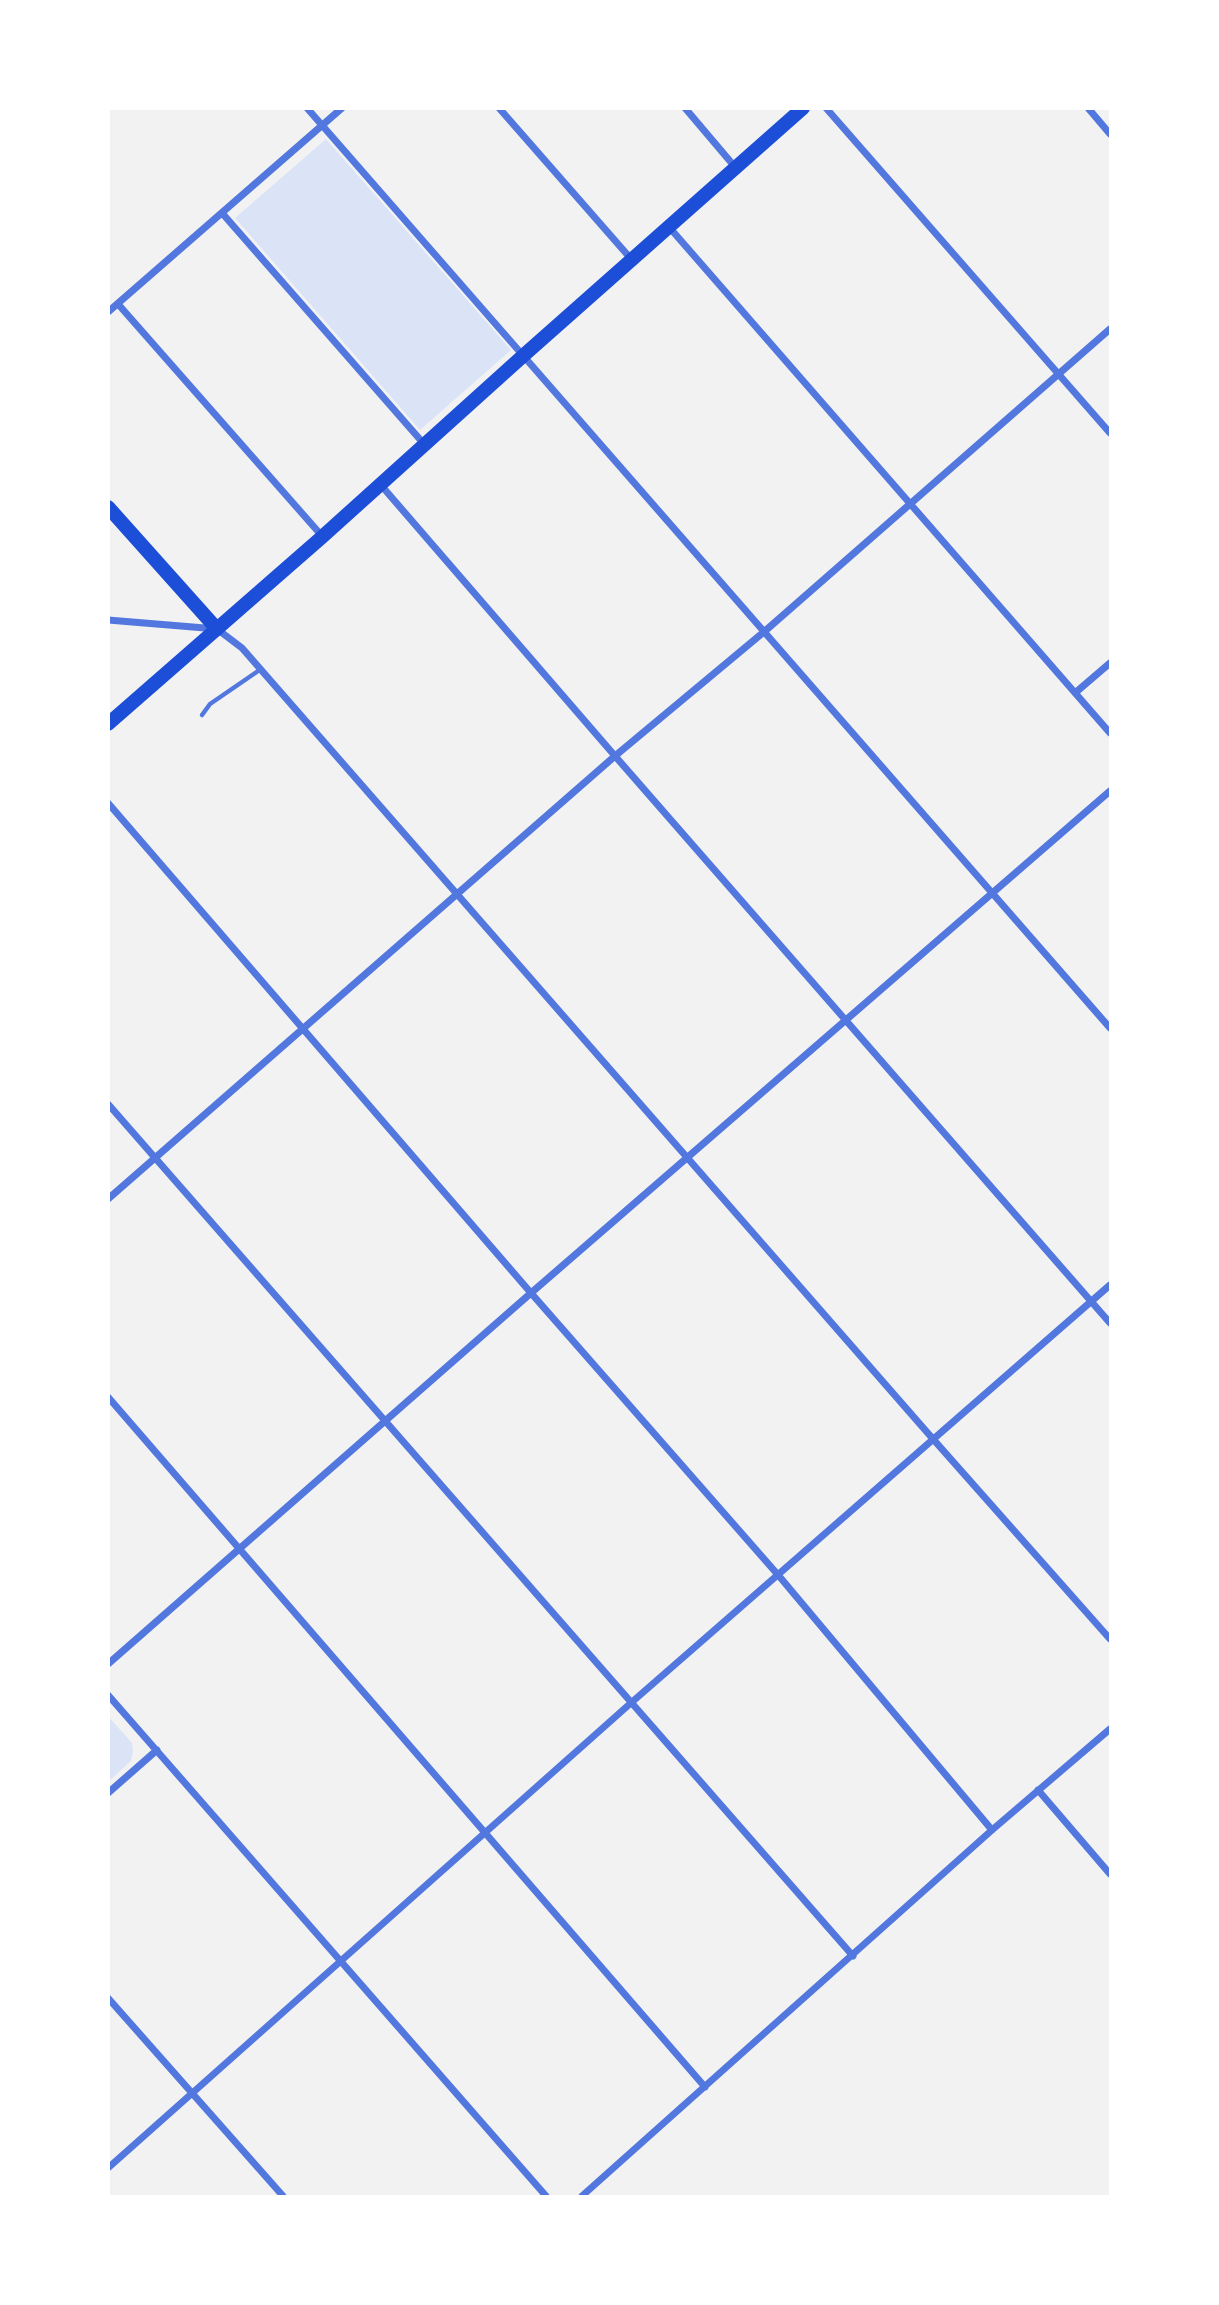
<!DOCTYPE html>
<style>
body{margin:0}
#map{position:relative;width:1219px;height:2305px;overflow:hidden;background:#f2f2f2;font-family:Poppins,sans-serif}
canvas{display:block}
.frame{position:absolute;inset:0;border:110px solid #fff;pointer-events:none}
</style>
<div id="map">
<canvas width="1219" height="2305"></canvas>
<div class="frame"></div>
</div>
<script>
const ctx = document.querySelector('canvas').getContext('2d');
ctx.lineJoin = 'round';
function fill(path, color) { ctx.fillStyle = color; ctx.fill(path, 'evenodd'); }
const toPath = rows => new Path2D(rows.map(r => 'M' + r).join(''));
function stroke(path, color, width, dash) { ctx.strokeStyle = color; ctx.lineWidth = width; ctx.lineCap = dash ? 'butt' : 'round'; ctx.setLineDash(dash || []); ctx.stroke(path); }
const green = toPath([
 [326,139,511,350,420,430,235,218],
 [108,1716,132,1743,133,1752,131,1761,109,1781]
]);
const service = toPath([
 [202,715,210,704,261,669]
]);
const minor = toPath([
 [307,108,1110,1028],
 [499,108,632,260],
 [685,108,735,167],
 [826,108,1110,433],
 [1088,108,1110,134],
 [222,213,424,444],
 [669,227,1110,733],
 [118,304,322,536],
 [108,312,342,108],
 [380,484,615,756,1110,1323],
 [108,620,217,629,242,648,933,1439,1110,1639],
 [1075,693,1110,663],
 [108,803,531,1293,779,1576,992,1830],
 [108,1104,853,1956],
 [108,1199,615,756,765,631,1110,329],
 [108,1397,705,2087],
 [108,1664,531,1293,1110,791],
 [108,1695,546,2196],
 [1038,1790,1110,1874],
 [108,1793,157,1750],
 [108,1998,283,2196],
 [108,2168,632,1702,1110,1285],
 [582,2196,992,1830,1110,1729]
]);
const secondary = toPath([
 [108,507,217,629]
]);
const primary = toPath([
 [108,724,322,537,524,355,803,108]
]);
fill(green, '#dbe4f7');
stroke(service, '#5277de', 4.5);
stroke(minor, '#5277de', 7);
stroke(secondary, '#1d4ed8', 14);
stroke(primary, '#1d4ed8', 14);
</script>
